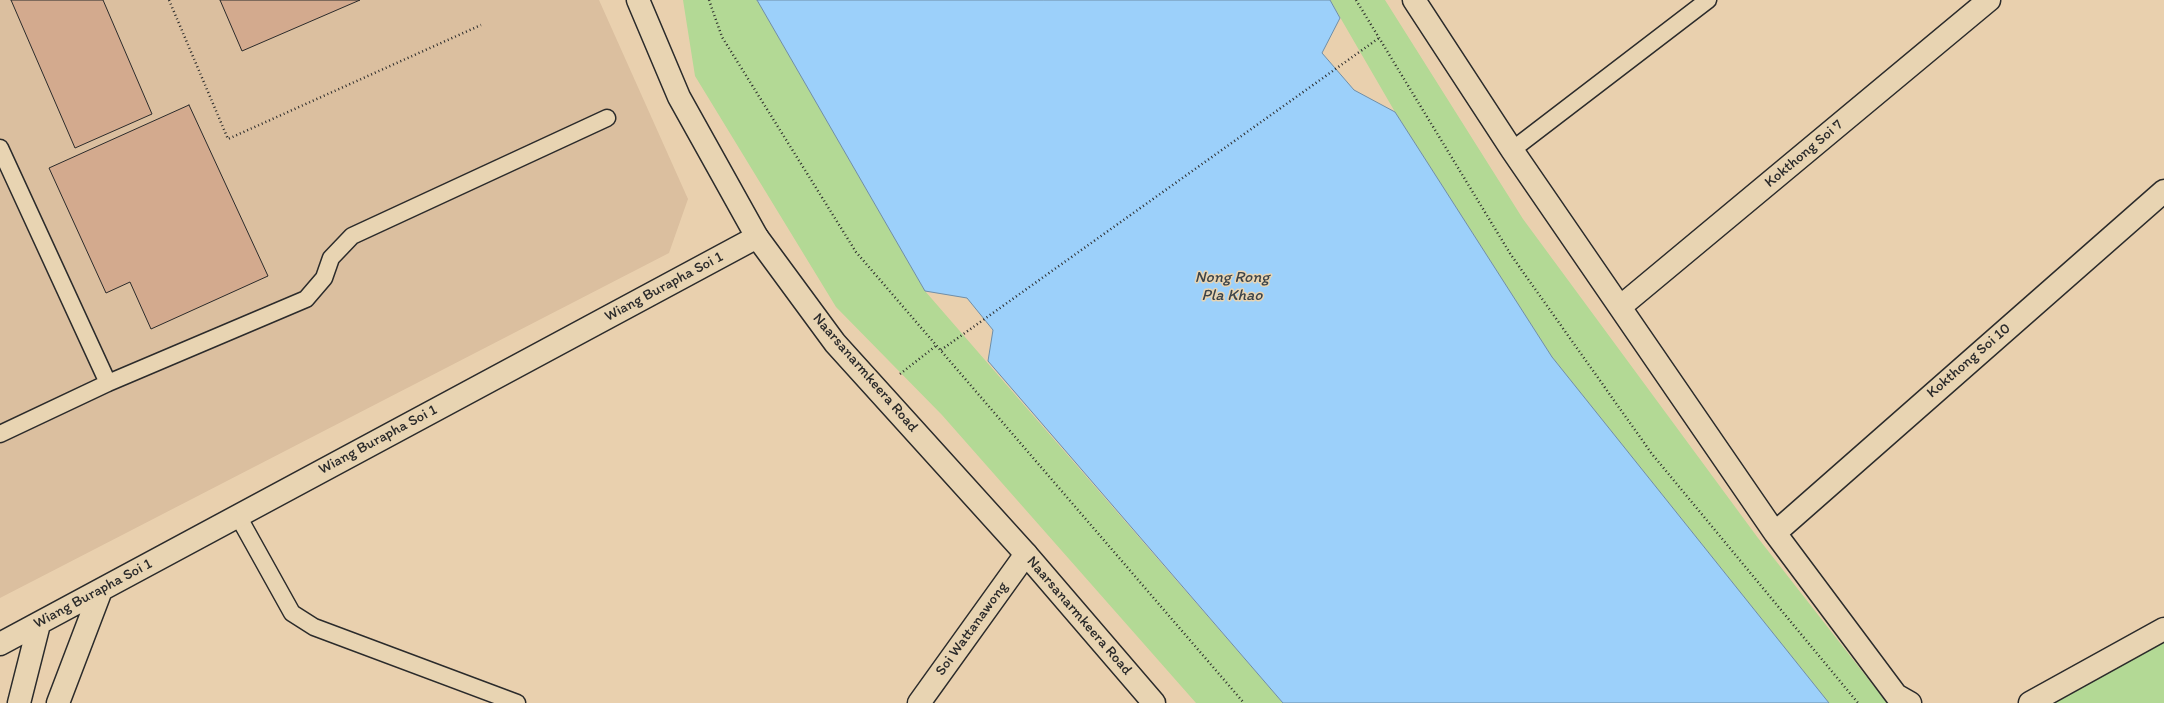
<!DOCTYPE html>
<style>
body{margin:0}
canvas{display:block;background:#e9d0ae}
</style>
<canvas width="2164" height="703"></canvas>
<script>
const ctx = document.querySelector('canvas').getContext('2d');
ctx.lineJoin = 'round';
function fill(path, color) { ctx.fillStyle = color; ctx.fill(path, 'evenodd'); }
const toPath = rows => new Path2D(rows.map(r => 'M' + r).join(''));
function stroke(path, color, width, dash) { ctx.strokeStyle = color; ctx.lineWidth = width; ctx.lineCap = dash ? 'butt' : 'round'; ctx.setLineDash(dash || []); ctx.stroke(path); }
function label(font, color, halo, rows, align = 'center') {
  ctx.font = font + ' Itim,sans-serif'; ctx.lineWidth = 3; ctx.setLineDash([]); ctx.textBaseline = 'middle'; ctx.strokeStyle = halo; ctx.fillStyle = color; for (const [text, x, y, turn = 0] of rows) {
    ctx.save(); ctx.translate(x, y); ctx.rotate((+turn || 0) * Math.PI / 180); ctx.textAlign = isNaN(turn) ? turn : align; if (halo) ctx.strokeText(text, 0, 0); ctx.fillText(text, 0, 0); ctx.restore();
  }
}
const built = toPath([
 [0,0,599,0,688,199,669,253,0,598]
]);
const green = toPath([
 [683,0,757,0,925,291,1283,703,1196,703,942,415,836,307,695,76],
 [1330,0,1385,0,1523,219,1758,538,1887,703,1829,703,1552,357,1395,112],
 [2164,628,2164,703,2025,703]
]);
const water = toPath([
 [757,0,1330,0,1340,18,1322,53,1354,90,1395,112,1552,357,1829,703,1283,703,988,361,993,330,967,298,925,291,757,0]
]);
const building = toPath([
 [11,0,103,0,152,114,75,148,11,0],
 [220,0,360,0,242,51,220,0],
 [189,105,268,276,151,329,130,282,106,293,49,168,189,105]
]);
const path = toPath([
 [169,0,228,139,481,25],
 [709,0,722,37,856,252,1244,703],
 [1356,0,1511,255,1652,454,1858,703],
 [941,350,1379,38],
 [900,374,937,345]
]);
const lane = toPath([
 [0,148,108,383],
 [1512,150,1708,0],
 [0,434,108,383,306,299,324,278,331,258,352,236,607,118],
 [238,516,292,613,314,627,517,703]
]);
const street = toPath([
 [1414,0,1512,150,1775,533,1896,695,1910,703],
 [1620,307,1989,0],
 [1775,533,2164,191],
 [0,644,757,237],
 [19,703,39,624],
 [58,703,101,590],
 [919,703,1026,554],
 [2030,703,2164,629]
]);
const secondary = toPath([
 [638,0,679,97,757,237,835,343,1026,554,1154,703]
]);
const streetNames = [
 ["Kokthong Soi 7",1804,154,-40],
 ["Wiang Burapha Soi 1",664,287,-28],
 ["Kokthong Soi 10",1969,361,-41],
 ["Naarsanarmkeera Road",865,373,49],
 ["Wiang Burapha Soi 1",378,440,-28],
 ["Wiang Burapha Soi 1",93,594,-28],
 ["Naarsanarmkeera Road",1079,616,49],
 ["Soi Wattanawong",972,629,-54]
];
const waterNames = [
 ["Nong Rong",1232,278],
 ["Pla Khao",1232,296]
];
fill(built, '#dbbf9f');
fill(green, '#b3d995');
fill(water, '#9cd0fa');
stroke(water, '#6f8ea7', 1);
fill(building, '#d3aa8e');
stroke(building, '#2b2b2b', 1);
stroke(lane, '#2b2b2b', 19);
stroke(street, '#2b2b2b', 25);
stroke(secondary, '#2b2b2b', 25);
stroke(path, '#2b2b2b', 2.5, [1, 3]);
stroke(lane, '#e8d4b2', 16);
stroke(street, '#e8d4b2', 22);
stroke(secondary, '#e8d4b2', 22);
label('15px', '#2b2b2b', '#e8d4b2', streetNames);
label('italic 16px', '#3c444a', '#e8d4b2', waterNames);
</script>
